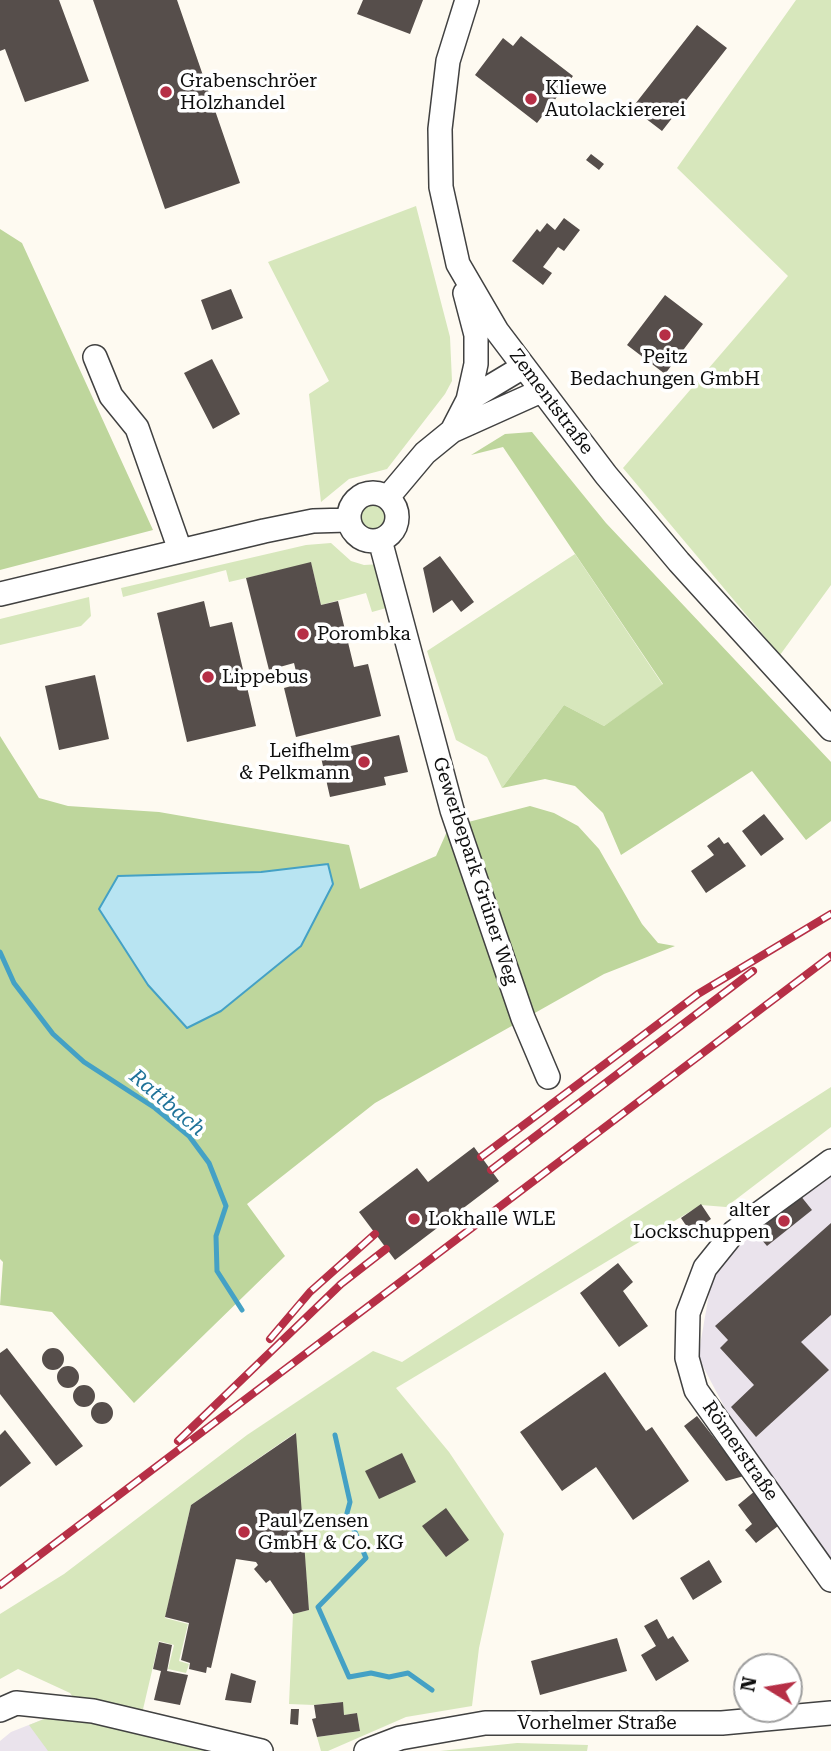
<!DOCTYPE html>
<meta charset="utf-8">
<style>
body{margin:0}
#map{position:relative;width:831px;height:1751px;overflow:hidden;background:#fefaf1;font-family:"Roboto Serif",serif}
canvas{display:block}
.north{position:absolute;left:733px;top:1653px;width:70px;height:70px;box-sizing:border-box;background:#fff;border:2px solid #9f9f9f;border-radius:50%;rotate:281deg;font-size:19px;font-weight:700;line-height:28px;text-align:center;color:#0e0e0e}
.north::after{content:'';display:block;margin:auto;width:24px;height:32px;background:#b62f46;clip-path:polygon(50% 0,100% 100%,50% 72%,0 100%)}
</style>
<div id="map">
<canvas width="831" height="1751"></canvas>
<div class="north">N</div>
</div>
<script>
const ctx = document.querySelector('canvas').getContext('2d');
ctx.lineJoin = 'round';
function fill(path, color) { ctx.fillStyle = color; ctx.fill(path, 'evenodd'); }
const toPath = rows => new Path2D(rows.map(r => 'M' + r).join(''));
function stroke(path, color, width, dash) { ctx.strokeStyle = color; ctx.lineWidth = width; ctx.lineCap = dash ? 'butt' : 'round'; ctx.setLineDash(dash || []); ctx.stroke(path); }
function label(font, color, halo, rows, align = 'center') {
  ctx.font = font + ' "Roboto Serif",serif'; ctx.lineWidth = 7; ctx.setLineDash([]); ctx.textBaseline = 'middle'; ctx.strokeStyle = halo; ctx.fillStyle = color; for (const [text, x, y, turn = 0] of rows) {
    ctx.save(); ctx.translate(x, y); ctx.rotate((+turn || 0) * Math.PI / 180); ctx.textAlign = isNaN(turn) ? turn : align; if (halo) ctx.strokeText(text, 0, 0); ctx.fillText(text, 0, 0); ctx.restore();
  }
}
const industrial = toPath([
 [831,1174,831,1562,727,1412,698,1357,713,1271,755,1232],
 [54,1715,195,1751,0,1751,0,1741,11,1732]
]);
const green = toPath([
 [796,0,831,0,831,585,780,655,623,468,788,276,677,168],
 [416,206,450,337,452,381,445,394,387,469,349,479,321,502,309,394,329,381,268,262],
 '359 516a13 13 0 1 1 26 0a13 13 0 1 1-26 0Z',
 [331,543,351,561,364,565,381,564,390,607,372,612,366,593,321,605,311,563,229,582,226,570,123,597,121,588,306,545],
 [575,554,663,685,604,726,564,705,502,788,487,757,456,740,427,651],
 [89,597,91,616,81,626,0,645,0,619],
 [831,1087,831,1127,726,1207,701,1205,396,1388,449,1452,504,1534,479,1648,472,1706,406,1717,328,1751,321,1751,317,1737,360,1731,357,1713,344,1715,342,1702,314,1705,289,1704,293,1614,309,1610,295,1433,191,1505,165,1618,188,1624,179,1661,189,1664,186,1673,168,1669,174,1645,159,1641,140,1722,83,1710,70,1693,18,1669,0,1679,0,1614,64,1574,247,1435,373,1351,402,1362],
 [54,1715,217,1751,48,1751,29,1725],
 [517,1743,588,1745,587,1751,440,1751]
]);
const forest = toPath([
 [0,229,22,243,153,530,0,570],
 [532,432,606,523,831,762,831,821,806,840,752,771,621,855,603,813,575,786,545,779,502,788,564,705,604,726,663,684,503,447,471,455,505,434],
 [0,736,39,798,68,806,159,812,349,845,360,889,436,856,449,827,530,806,554,813,578,826,599,849,642,924,658,943,675,946,604,974,375,1103,247,1204,285,1256,134,1403,52,1312,0,1305,3,1262,0,1259]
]);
const water = toPath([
 [328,864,333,884,301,946,221,1011,187,1028,148,985,99,909,118,876,261,872,328,864]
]);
const stream = toPath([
 [0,952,14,983,53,1034,84,1062,155,1108,189,1136,209,1163,226,1206,216,1236,217,1271,242,1310],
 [335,1435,350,1502,347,1513,366,1558,318,1607,349,1677,371,1673,389,1677,408,1673,432,1690]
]);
const building = toPath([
 [0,0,59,0,89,81,25,102,5,49,0,51],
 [93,0,177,0,240,183,165,209],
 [363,0,423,0,410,34,357,14],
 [697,25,727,48,662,131,632,108],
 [521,36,573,76,537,123,475,75,503,38,513,46],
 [591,154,604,164,599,170,586,160],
 [564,218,580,230,564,251,558,247,543,267,552,273,543,285,512,261,537,229,540,232,547,223,555,230],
 [231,289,243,318,212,330,201,300],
 [665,295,703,324,665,374,627,345],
 [212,359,240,414,213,429,184,373],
 [440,556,474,602,461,612,452,600,433,613,423,568],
 [311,562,321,605,338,601,354,667,368,664,381,716,296,737,284,688,299,684,294,663,269,670,246,578],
 [204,601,210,627,232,622,256,726,187,742,157,613],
 [95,675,109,739,59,750,45,686],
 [399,735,408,772,384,777,386,785,330,797,320,753],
 [764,814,784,839,761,856,742,831],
 [719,837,724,844,728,842,746,866,706,893,691,871,714,855,707,846],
 [474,1147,499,1181,395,1260,359,1212,417,1168,428,1182],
 [800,1195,812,1210,767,1246,755,1232],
 [701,1204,711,1219,691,1233,681,1218],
 [831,1223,831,1315,801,1342,829,1370,756,1437,731,1407,754,1385,720,1348,728,1340,715,1326],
 [618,1263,633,1282,623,1291,648,1326,619,1347,580,1293],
 [7,1348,83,1446,56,1466,0,1394,0,1353],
 '42 1359a11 11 0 1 1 22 0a11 11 0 1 1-22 0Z',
 '57 1377a11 11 0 1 1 22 0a11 11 0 1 1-22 0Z',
 [605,1372,646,1431,652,1427,689,1481,633,1520,596,1467,562,1491,520,1432],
 '73 1396a11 11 0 1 1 22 0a11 11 0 1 1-22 0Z',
 '91 1413a11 11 0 1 1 22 0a11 11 0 1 1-22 0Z',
 [697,1416,744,1476,726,1481,684,1426],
 [5,1430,31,1463,0,1487,0,1435],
 [296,1433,309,1610,293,1614,270,1580,266,1583,254,1569,258,1565,256,1562,236,1559,211,1668,207,1667,206,1673,189,1669,190,1663,181,1660,189,1623,165,1617,191,1505],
 [402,1453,416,1482,379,1499,365,1471],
 [755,1491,782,1523,756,1543,745,1530,752,1524,738,1505],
 [446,1508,469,1540,446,1557,422,1526],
 [709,1560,722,1582,693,1600,680,1578],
 [657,1619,668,1639,673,1636,689,1661,656,1681,641,1655,656,1646,644,1626],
 [617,1638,627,1671,540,1695,531,1661],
 [159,1642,172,1645,167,1671,188,1675,180,1705,154,1700,161,1671,153,1669],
 [231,1673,256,1681,251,1703,225,1700],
 [343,1702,344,1715,357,1713,360,1731,317,1737,312,1719,316,1718,314,1705],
 [291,1709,299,1709,298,1725,290,1724]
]);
const minor = toPath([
 [467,0,448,61,440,129,441,187,458,264,497,331,606,475,679,562,831,729],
 [95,357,111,396,137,428,180,550],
 [468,400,523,367],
 [452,431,468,400,476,364,476,335,465,293],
 '349 517a24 24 0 1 1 48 0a24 24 0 1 1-48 0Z',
 [388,497,425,453,452,431,541,391],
 [380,540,452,810,523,1018,548,1077],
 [0,594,264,531,313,521,348,520],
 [831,1161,734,1232,705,1268,688,1313,687,1358,696,1390,831,1580],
 [0,1710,16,1703,93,1711,261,1751],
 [366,1751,400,1738,485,1723,722,1723,831,1713]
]);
const rail = toPath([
 [481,1157,698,994,831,914],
 [491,1170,753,971],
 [270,1339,310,1292,375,1234],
 [178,1441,341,1284,386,1249],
 [0,1585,831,956]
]);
const markers = [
 [166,92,7,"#b62f46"],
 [531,99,7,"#b62f46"],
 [665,335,7,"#b62f46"],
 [303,634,7,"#b62f46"],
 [208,677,7,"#b62f46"],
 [364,762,7,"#b62f46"],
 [414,1219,7,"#b62f46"],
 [784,1221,7,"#b62f46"],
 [244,1532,7,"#b62f46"]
];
const poiNames = [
 ["Grabenschröer",180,81],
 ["Holzhandel",180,103],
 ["Kliewe",545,88],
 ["Autolackiererei",545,110],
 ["Peitz",665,357,"center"],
 ["Bedachungen GmbH",665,379,"center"],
 ["Porombka",317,634],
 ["Lippebus",222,677],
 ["Leifhelm",350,751,"right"],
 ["& Pelkmann",350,773,"right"],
 ["alter",770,1210,"right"],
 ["Lockschuppen",770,1232,"right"],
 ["Lokhalle WLE",428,1219],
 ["Paul Zensen",258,1521],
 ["GmbH & Co. KG",258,1543]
];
const streetNames = [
 ["Zementstraße",551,402,53],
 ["Gewerbepark Grüner Weg",475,871,72],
 ["Römerstraße",740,1451,55],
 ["Vorhelmer Straße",597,1723]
];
const waterNames = [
 ["Rattbach",167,1103,40]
];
fill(industrial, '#eae3ec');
fill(green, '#d7e7bc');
fill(forest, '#bed69c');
fill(water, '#b8e4f2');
stroke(water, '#44a1c5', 2);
stroke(stream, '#44a1c5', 5);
fill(building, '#564e4b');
stroke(minor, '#414141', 26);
stroke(minor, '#fff', 23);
stroke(rail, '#b62f46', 8);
stroke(rail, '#fff', 5, [16]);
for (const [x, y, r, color] of markers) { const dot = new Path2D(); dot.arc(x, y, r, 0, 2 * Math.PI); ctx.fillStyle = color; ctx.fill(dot); stroke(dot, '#fff', 2.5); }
label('19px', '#0e0e0e', '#fff', poiNames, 'left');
label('19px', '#0e0e0e', '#fff', streetNames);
label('italic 21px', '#1f7399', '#fff', waterNames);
</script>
